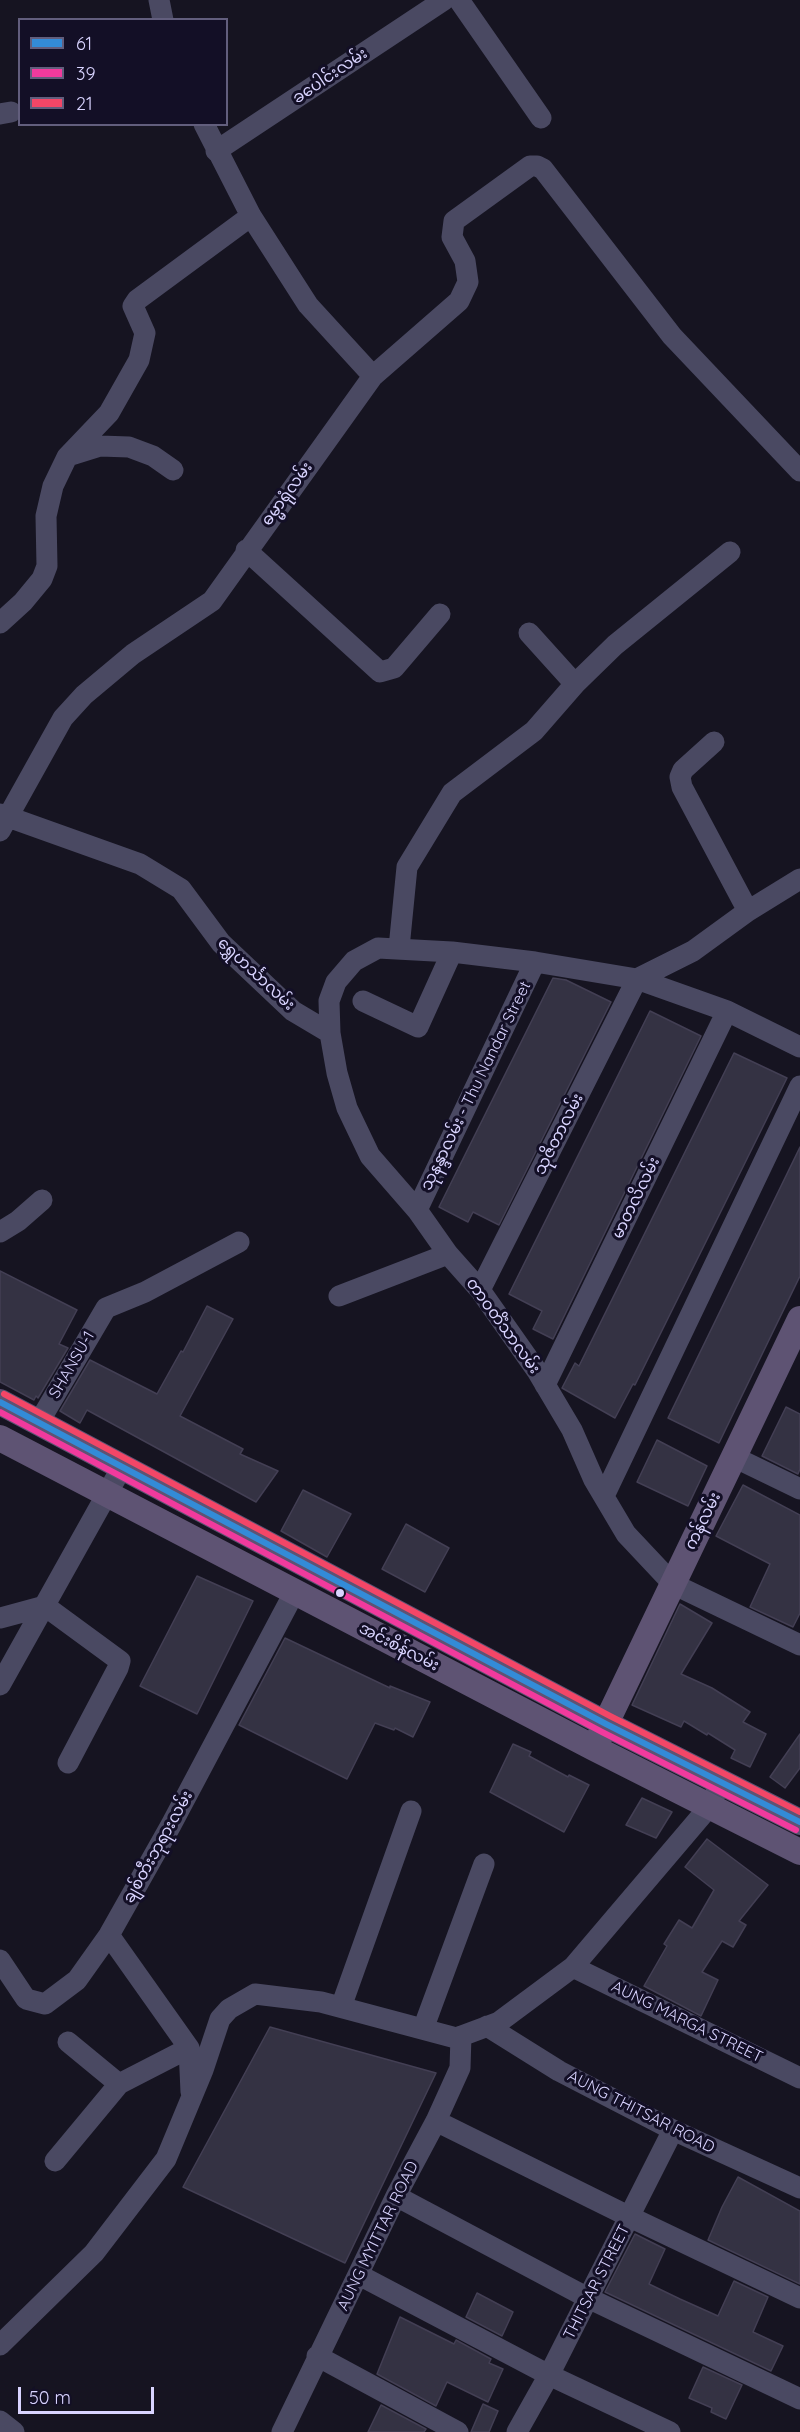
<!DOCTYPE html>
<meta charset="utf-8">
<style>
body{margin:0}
#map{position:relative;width:800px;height:2432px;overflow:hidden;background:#161421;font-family:Quicksand,sans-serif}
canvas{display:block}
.legend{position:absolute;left:18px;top:18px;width:210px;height:108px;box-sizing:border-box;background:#130f26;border:2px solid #625e7d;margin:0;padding:8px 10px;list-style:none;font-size:18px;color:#d9d4ff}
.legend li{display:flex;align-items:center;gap:12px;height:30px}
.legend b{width:30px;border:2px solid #625e7d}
.scale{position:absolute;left:18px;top:2387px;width:136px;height:27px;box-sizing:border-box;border:3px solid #d9d4ff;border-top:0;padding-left:8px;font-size:18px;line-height:21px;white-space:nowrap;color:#d9d4ff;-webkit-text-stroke:4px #130f26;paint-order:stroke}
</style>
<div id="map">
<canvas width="800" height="2432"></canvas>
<ul class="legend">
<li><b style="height:8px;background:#338bd7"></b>61</li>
<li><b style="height:8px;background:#f13a9d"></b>39</li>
<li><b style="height:8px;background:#f34667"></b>21</li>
</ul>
<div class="scale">50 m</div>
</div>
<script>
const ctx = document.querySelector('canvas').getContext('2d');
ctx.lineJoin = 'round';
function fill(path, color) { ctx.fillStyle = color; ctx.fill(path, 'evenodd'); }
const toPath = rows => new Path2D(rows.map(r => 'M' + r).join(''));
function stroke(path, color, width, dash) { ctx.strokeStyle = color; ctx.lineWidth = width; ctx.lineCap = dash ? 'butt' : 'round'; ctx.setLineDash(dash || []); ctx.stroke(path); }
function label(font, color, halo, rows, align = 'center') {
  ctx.font = font + ' Quicksand,"Noto Sans Myanmar",sans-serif'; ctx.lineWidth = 6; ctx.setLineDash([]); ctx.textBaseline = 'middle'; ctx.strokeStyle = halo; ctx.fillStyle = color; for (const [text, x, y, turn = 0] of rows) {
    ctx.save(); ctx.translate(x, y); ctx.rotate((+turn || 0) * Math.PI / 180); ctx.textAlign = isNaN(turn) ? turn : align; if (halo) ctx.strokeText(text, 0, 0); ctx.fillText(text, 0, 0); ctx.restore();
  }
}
const building = toPath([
 [553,978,566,980,611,1002,499,1225,473,1212,468,1222,439,1207,553,978],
 [650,1011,701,1036,553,1339,533,1329,542,1311,509,1294,650,1011],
 [734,1053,787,1078,635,1385,633,1384,615,1418,562,1388,575,1363,579,1366,734,1053],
 [800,1147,800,1276,719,1443,668,1418,800,1147],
 [0,1271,77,1310,59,1344,68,1348,38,1398,36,1396,34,1400,0,1382,0,1271],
 [207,1306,233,1319,180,1416,243,1449,240,1454,278,1471,256,1502,87,1410,80,1423,60,1411,90,1360,157,1394,181,1351,183,1352,207,1306],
 [786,1407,800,1414,800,1469,798,1474,762,1456,786,1407],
 [657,1440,707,1466,688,1506,637,1482,657,1440],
 [743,1485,800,1515,800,1613,793,1627,750,1607,770,1564,716,1536,743,1485],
 [303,1490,351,1514,327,1557,281,1531,303,1490],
 [406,1524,449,1548,425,1592,382,1569,406,1524],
 [197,1576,253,1601,197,1714,140,1686,197,1576],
 [680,1604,712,1623,681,1674,712,1688,750,1712,743,1722,766,1734,750,1767,731,1758,735,1750,708,1733,707,1735,684,1721,681,1727,632,1705,680,1604],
 [285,1638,390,1688,390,1686,430,1702,413,1737,395,1728,394,1730,375,1723,347,1779,239,1725,285,1638],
 [800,1734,800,1768,785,1788,770,1777,800,1734],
 [513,1744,531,1752,529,1756,568,1777,569,1775,589,1785,564,1832,490,1792,513,1744],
 [642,1798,672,1812,656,1838,626,1825,642,1798],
 [707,1839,768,1885,739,1921,746,1925,733,1947,722,1941,702,1972,718,1980,701,2016,644,1986,667,1946,664,1944,679,1920,692,1928,714,1890,685,1867,707,1839],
 [270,2027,436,2073,345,2263,183,2187,270,2027],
 [738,2177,800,2211,800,2284,708,2240,722,2207,738,2177],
 [635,2234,665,2249,649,2284,680,2299,718,2316,734,2281,768,2297,753,2332,783,2346,771,2371,605,2292,635,2234],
 [477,2293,513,2312,502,2336,466,2317,477,2293],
 [400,2317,454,2344,456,2340,491,2359,489,2363,503,2369,488,2402,447,2382,436,2406,377,2374,400,2317],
 [703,2367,742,2385,726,2419,711,2412,712,2408,689,2398,703,2367],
 [483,2404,498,2411,489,2432,471,2432,483,2404],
 [381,2405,426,2429,424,2432,368,2432,381,2405]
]);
const minor = toPath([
 [159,0,163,20],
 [459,0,541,118],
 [0,114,11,112],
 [204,124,251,216,308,305,373,376],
 [216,151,444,0],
 [68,456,100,446,129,447,153,456,173,470],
 [246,550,380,672,394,668,440,614],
 [0,623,23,602,42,579,47,566,46,516,53,486,67,457,109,413,139,360,145,333,133,306,137,300,251,216],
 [529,633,575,684],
 [714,742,683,770,680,777,682,787,748,911],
 [0,814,140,864,181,889,221,943,293,1011,330,1033],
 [0,831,63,718,84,695,133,654,212,601,373,376,459,301,468,282,465,261,452,237,454,221,530,166,537,166,543,169,672,336,800,471],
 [399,948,407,867,452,793,534,731,575,684,615,645,730,552],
 [363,1001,418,1027,452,952],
 [800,1047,727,1011,637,979,535,962,452,952,378,948,354,961,336,982,329,1001,330,1033,337,1073,347,1108,370,1156,417,1210,448,1254,480,1290,537,1371,572,1430,594,1480,626,1534,673,1584,800,1645],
 [417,1210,535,962],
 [0,1232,18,1221,42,1200],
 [480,1290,637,979,693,951,748,911,800,879],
 [339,1296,448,1254],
 [545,1385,727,1011],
 [39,1422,106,1308,145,1292,239,1242],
 [734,1457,800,1489],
 [604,1496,800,1086],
 [0,1618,45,1606,120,1661,118,1668,68,1763],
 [0,1685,122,1467],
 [109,1935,189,2048,191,2092],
 [0,1960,26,1999,45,2004,77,1980,109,1935,171,1825,294,1593],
 [573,1967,800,2078],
 [341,2007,411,1811],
 [487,2026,559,2071,673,2130,800,2188],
 [423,2029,484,1864],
 [68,2042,119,2084],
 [436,2121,630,2217,800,2298],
 [55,2161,119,2084,189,2048],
 [396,2196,588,2298,800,2399],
 [359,2275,549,2375,670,2432],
 [0,2345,94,2253,166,2159,203,2070,220,2019,229,2009,255,1994,321,2002,456,2038,499,2022,573,1967,709,1807,721,1782],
 [317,2356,458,2432],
 [0,2421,14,2432],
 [282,2432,396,2196,436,2121,460,2068,461,2036],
 [517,2432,549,2375,673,2130]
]);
const major = toPath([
 [0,1402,606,1724,800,1822],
 [0,1438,594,1748,800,1852],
 [598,1740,800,1319]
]);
const bus1 = toPath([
 [0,1402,606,1724,800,1822]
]);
const bus2 = toPath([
 [0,1412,602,1732,796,1830]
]);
const bus3 = toPath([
 [4,1394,610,1716,800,1812]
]);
const markers = [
 [340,1593,5,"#d9d4ff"]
];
const streetNames = [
 ["ခပေါင်းလမ်း",330,76,-34],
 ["ဓမ္မာရုံလမ်း",287,494,-54],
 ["ရွှေဟင်္သာလမ်း",256,974,43],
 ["သုနန္ဒာလမ်း - Thu Nandar Street",476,1086,-64],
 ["သုဇိတာလမ်း",559,1134,-63],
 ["မာတလိလမ်း",636,1198,-64],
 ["တာဝတိံသာလမ်း",503,1326,54],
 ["SHANSU-1",72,1365,-60],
 ["ကန်လမ်း",703,1521,-64],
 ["အင်းစိန်လမ်း",399,1647,27],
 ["ချစ်တီးဘုရားလမ်း",158,1847,-61],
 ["AUNG MARGA STREET",687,2022,26],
 ["AUNG THITSAR ROAD",641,2112,27],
 ["AUNG MYITTAR ROAD",378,2236,-64],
 ["THITSAR STREET",597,2282,-63]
];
fill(building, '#343243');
stroke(building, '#433f54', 1.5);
stroke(minor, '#4a4962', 21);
stroke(major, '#5e5373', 26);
stroke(bus1, '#338bd7', 6);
stroke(bus2, '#f13a9d', 6);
stroke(bus3, '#f34667', 6);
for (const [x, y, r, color] of markers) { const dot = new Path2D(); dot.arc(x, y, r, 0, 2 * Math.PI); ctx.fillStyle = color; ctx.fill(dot); stroke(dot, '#130f26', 2); }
label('16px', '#d9d4ff', '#130f26', streetNames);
</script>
